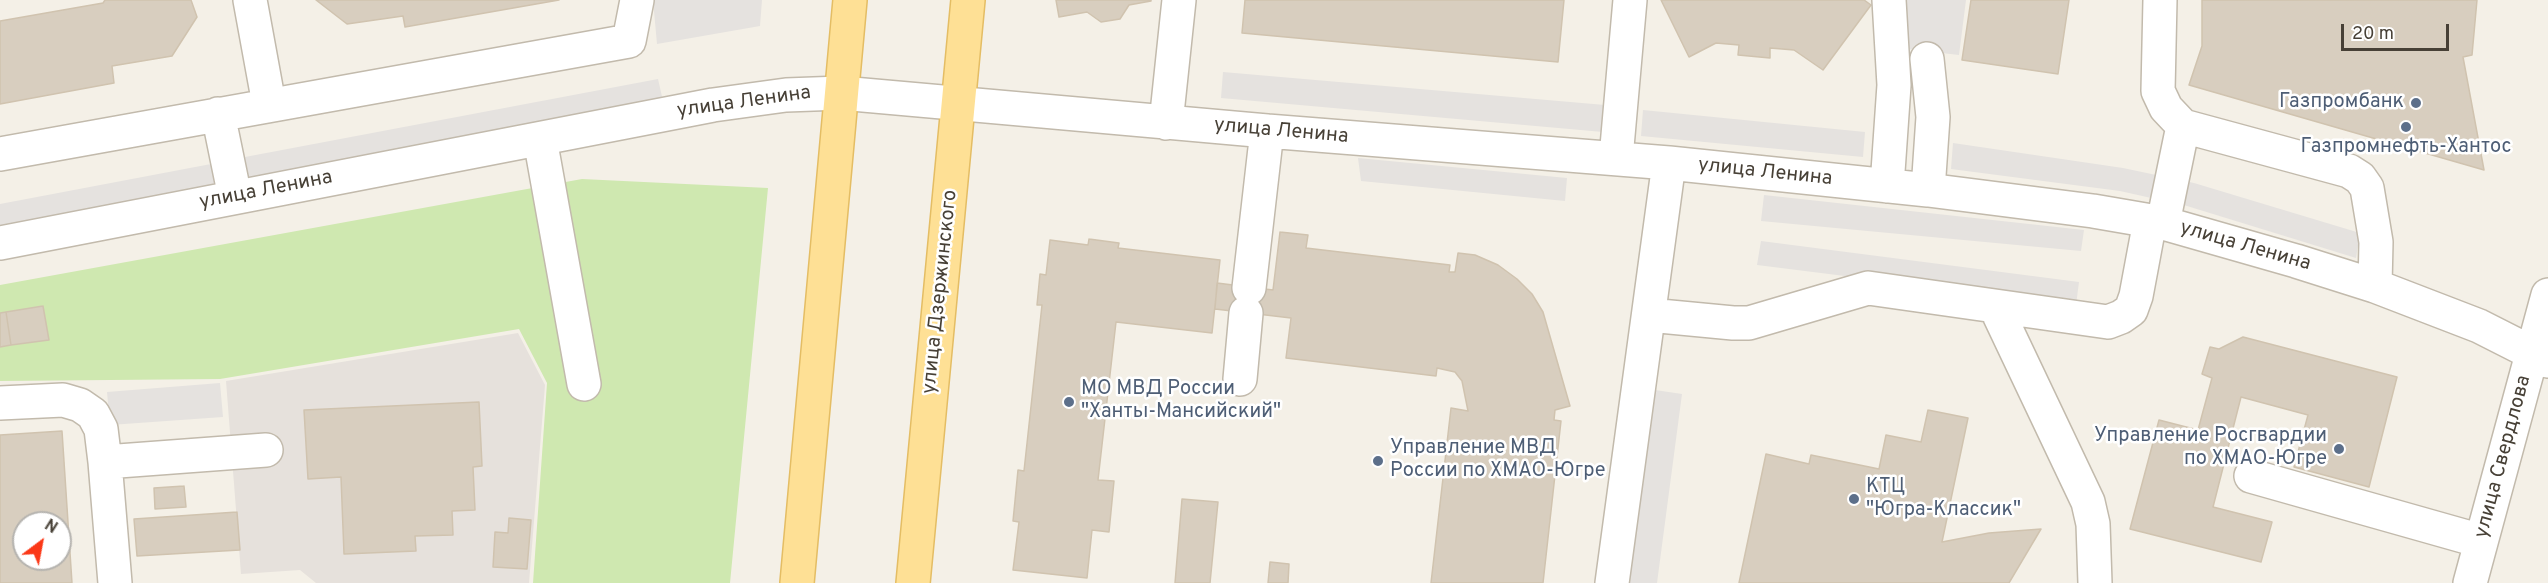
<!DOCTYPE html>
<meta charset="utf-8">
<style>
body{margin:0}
#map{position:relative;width:2548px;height:583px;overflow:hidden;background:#f4f0e7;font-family:Overpass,sans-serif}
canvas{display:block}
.north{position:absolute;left:12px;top:511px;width:60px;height:60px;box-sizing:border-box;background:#fff;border:2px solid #b5b3af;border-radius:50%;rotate:32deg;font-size:16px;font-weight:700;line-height:24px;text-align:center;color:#474036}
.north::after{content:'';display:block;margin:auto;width:21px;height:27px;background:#fb3817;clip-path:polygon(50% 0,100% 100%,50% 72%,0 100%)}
.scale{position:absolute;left:2341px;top:24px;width:108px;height:27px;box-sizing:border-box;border:3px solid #474036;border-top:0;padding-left:8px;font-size:18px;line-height:21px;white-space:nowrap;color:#474036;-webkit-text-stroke:4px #fff;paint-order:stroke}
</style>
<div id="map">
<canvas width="2548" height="583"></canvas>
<div class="north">N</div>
<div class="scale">20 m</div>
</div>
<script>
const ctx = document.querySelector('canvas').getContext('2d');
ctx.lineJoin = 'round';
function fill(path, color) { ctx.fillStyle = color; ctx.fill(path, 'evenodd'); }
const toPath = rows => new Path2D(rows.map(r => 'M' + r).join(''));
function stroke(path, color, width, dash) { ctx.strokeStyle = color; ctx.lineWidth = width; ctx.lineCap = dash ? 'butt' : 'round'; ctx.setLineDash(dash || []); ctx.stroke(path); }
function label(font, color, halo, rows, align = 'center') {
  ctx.font = font + ' Overpass,sans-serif'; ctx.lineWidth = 5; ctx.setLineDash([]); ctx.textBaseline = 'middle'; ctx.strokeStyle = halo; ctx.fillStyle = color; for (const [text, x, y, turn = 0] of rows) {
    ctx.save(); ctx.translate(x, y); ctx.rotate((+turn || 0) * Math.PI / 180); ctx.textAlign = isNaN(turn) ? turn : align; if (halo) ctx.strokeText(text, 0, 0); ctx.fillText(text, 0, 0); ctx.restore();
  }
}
const industrial = toPath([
 [518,333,545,385,529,583,316,583,300,570,241,574,226,381]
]);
const green = toPath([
 [582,179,768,188,730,583,533,583,547,383,519,329,220,379,0,381,0,285]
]);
const parking = toPath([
 [653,0,762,0,760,26,657,44],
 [1902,0,1966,0,1959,55,1907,49],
 [1223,72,1605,105,1603,132,1221,98],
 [658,79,663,101,249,181,245,157],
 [1643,110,1865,132,1863,157,1641,136],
 [1953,143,2123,168,2194,183,2360,233,2356,258,2187,206,2120,191,1951,169],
 [1358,158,1567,178,1565,201,1361,181],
 [211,164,216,188,0,229,0,204],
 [1764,195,2084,230,2081,251,1761,221],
 [1761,241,2079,282,2076,305,1757,265],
 [220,383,223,417,110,425,107,392],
 [1655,390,1682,394,1657,583,1629,583]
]);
const building = toPath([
 [105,0,191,0,197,17,172,56,112,66,114,83,0,104,0,21,103,3,105,0],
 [316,0,559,0,405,27,403,16,347,24,316,0],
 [1056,0,1151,0,1151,1,1129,5,1120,19,1101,22,1087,12,1059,17,1056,0],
 [1245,0,1564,0,1558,62,1242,33,1245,0],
 [1661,0,1864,0,1871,5,1823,70,1794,50,1770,48,1770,58,1738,55,1739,45,1716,43,1689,57,1661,0],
 [1971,0,2069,0,2058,74,1962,60,1971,0],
 [2202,0,2477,0,2472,55,2463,57,2484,170,2189,85,2202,46,2202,0],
 [1280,232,1308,235,1306,248,1450,265,1449,272,1455,272,1458,253,1475,255,1498,265,1517,279,1532,294,1543,312,1570,406,1555,410,1554,420,1561,421,1543,583,1431,583,1451,408,1468,411,1462,381,1455,372,1437,368,1436,376,1286,358,1291,318,1215,309,1217,283,1273,290,1280,232],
 [1089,239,1119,243,1118,248,1220,260,1212,333,1116,322,1098,480,1114,481,1109,532,1092,530,1087,578,1013,570,1019,522,1013,521,1018,470,1024,471,1042,305,1037,305,1040,274,1046,275,1050,240,1088,245,1089,239],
 [43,306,49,340,11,345,6,312,43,306],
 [6,312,11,345,0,347,0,313,6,312],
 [2243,337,2397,377,2369,487,2294,467,2308,415,2241,397,2213,507,2272,522,2261,562,2130,529,2159,420,2198,430,2212,378,2202,374,2210,347,2219,349,2243,337],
 [479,402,482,466,473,467,475,510,452,511,453,535,415,536,416,551,344,554,341,477,308,479,304,410,479,402],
 [1928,410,1968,418,1942,542,1989,533,2041,529,2009,583,1739,583,1766,454,1809,464,1811,455,1879,469,1886,435,1921,442,1928,410],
 [62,431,72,583,0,583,0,435,62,431],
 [24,523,60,523,60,559,24,559,24,523],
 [184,486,186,507,155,509,154,488,184,486],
 [1182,499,1218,502,1210,583,1175,583,1182,499],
 [237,512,240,550,137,556,134,519,237,512],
 [509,518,531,520,527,569,493,567,495,532,508,533,509,518],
 [1270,562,1289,564,1288,583,1268,583,1270,562]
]);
const minor = toPath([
 [250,0,269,104],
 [2160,0,2158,91,2166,108,2183,126,2163,223],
 [1927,59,1933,117,1928,190],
 [218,114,235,197],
 [1166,123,1179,0],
 [2183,126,2349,171,2360,178,2367,188,2376,242,2375,286],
 [540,139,584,384],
 [0,154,629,41,637,0],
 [1616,158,1630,0],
 [1887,186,1894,85,1889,0],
 [0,243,713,105,786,95,841,93,1267,131,1669,163,1928,190,2093,211,2163,223,2296,261,2375,286,2479,326,2548,361],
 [1249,288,1267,131],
 [1649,315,1733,323,1749,323,1868,288,1995,306],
 [1240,379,1246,313],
 [0,403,63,400,80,405,93,414,101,429,105,462,115,583],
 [105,462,266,450],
 [2251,476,2481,541],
 [1612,583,1669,163],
 [2095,583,2093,524,2088,502,1995,306,2108,322,2121,317,2131,310,2136,296,2150,221],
 [2470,583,2548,295]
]);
const major = toPath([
 [797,583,850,0],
 [913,583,968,0]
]);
const markers = [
 [2416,103,6,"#5c6f8a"],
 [2406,127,6,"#5c6f8a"],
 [1069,402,6,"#5c6f8a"],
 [2339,449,6,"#5c6f8a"],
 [1378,461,6,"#5c6f8a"],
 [1854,499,6,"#5c6f8a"]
];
const streetNames = [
 ["улица Ленина",744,103,-8],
 ["улица Ленина",1281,132,5],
 ["улица Ленина",1765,173,6],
 ["улица Ленина",266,191,-11],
 ["улица Ленина",2245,247,16],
 ["улица Дзержинского",941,292,-84],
 ["улица Свердлова",2504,457,-75]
];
const serviceNames = [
 ["Газпромбанк",2404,103,"right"],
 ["Газпромнефть-Хантос",2406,148,"center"],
 ["МО МВД России",1081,390],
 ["\"Ханты-Мансийский\"",1081,413],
 ["Управление Росгвардии",2327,437,"right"],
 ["по ХМАО-Югре",2327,460,"right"],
 ["Управление МВД",1390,449],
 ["России по ХМАО-Югре",1390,472],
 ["КТЦ",1866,488],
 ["\"Югра-Классик\"",1866,511]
];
fill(industrial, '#e6e1dc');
fill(green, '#cfe8b0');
fill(parking, '#e5e2df');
fill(building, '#d8cebf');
stroke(building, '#d0c3af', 1.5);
stroke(minor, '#c2baac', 36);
stroke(major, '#e4bd64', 36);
stroke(minor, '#fff', 33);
stroke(major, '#fee095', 33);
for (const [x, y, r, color] of markers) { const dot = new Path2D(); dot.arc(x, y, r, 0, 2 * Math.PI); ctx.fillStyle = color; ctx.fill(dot); stroke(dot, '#fff', 2); }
label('20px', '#474036', '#fff', streetNames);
label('20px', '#4e5e75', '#fff', serviceNames, 'left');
</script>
